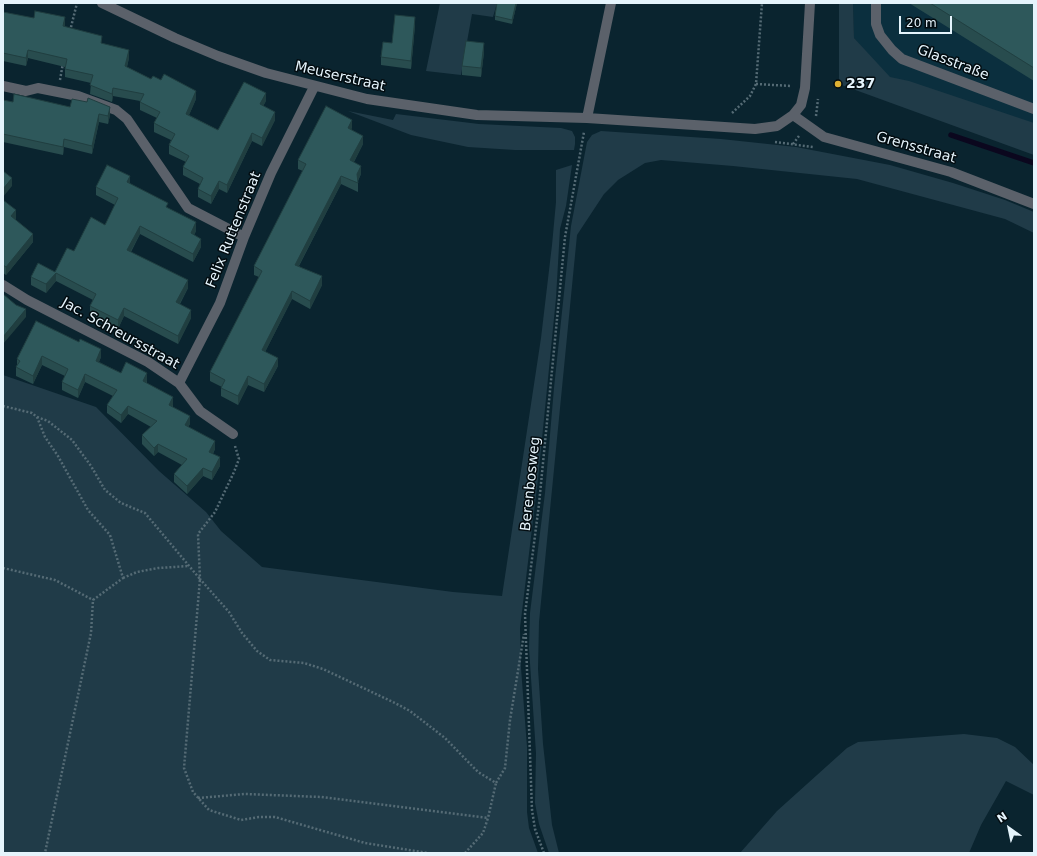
<!DOCTYPE html>
<meta charset="utf-8">
<style>
body{margin:0}
#map{position:relative;width:1037px;height:856px;overflow:hidden;background:#0a242f;font-family:"DejaVu Sans",sans-serif}
canvas{display:block}
.frame{position:absolute;inset:0;border:4px solid #e5f4fc;pointer-events:none}
.north{position:absolute;left:989px;top:808px;width:40px;height:40px;-webkit-text-stroke:3px #030c10;paint-order:stroke;rotate:327deg;font-size:11px;font-weight:700;line-height:16px;text-align:center;color:#e5f4fc}
.north::after{content:'';display:block;margin:auto;width:14px;height:18px;background:#e5f4fc;clip-path:polygon(50% 0,100% 100%,50% 72%,0 100%)}
.scale{position:absolute;left:899px;top:16px;width:53px;height:18px;box-sizing:border-box;border:2px solid #e5f4fc;border-top:0;padding-left:5px;font-size:12px;line-height:14px;white-space:nowrap;color:#e5f4fc;-webkit-text-stroke:3px #030c10;paint-order:stroke}
</style>
<div id="map">
<canvas width="1037" height="856"></canvas>
<div class="frame"></div>
<div class="north">N</div>
<div class="scale">20 m</div>
</div>
<script>
const ctx = document.querySelector('canvas').getContext('2d');
ctx.lineJoin = 'round';
function fill(path, color) { ctx.fillStyle = color; ctx.fill(path, 'evenodd'); }
const toPath = rows => new Path2D(rows.map(r => 'M' + r).join(''));
function stroke(path, color, width, dash) { ctx.strokeStyle = color; ctx.lineWidth = width; ctx.lineCap = dash ? 'butt' : 'round'; ctx.setLineDash(dash || []); ctx.stroke(path); }
function label(font, color, halo, rows, align = 'center') {
  ctx.font = font + ' "DejaVu Sans",sans-serif'; ctx.lineWidth = 3; ctx.setLineDash([]); ctx.textBaseline = 'middle'; ctx.strokeStyle = halo; ctx.fillStyle = color; for (const [text, x, y, turn = 0] of rows) {
    ctx.save(); ctx.translate(x, y); ctx.rotate((+turn || 0) * Math.PI / 180); ctx.textAlign = isNaN(turn) ? turn : align; if (halo) ctx.strokeText(text, 0, 0); ctx.fillText(text, 0, 0); ctx.restore();
  }
}
const built = toPath([
 [853,3,1034,3,1034,132,894,85,854,38]
]);
const green = toPath([
 [440,3,497,3,493,17,472,14,461,75,426,71],
 [839,3,853,3,854,38,890,77,909,81,1034,123,1034,155,839,84],
 [348,111,393,120,396,114,479,124,561,128,572,131,575,137,575,144,574,150,515,150,468,147,411,135],
 [601,131,721,139,796,147,890,165,953,183,1005,200,1034,212,1034,233,1005,219,857,179,733,166,661,160,645,163,618,180,604,194,577,235,539,622,538,669,543,744,552,825,559,853,549,853,539,824,535,803,536,753,529,648,530,613,545,493,554,388,571,226,587,142,592,135],
 [572,165,566,206,560,229,556,298,538,479,520,628,521,668,527,747,527,812,529,828,538,853,3,853,3,375,96,407,159,471,206,512,221,531,262,567,453,592,502,596,541,338,552,245,556,202,556,170],
 [964,734,997,738,1015,747,1034,765,1034,795,1006,781,981,825,969,853,740,853,777,811,847,748,858,742]
]);
const stream = toPath([
 [951,135,1034,163]
]);
const path = toPath([
 [70,31,77,3],
 [60,80,63,63],
 [756,84,791,86],
 [732,113,750,96,756,84,762,3],
 [816,116,818,99],
 [775,142,813,147],
 [793,144,799,136],
 [3,406,32,413,37,417,45,437,58,456,88,510,110,535,123,578,93,600,91,633,45,853],
 [37,417,48,421,72,440,91,466,105,490,121,503,145,513,200,579,184,768,193,792,209,810,241,820,259,817,275,817,365,843,428,853],
 [235,446,239,459,234,472,215,512,198,534,200,579,229,612,242,633,257,651,270,660,304,663,323,669,395,703,410,711,445,738,478,772,496,783,505,768,510,720,524,634],
 [3,568,55,580,93,600],
 [123,578,137,572,158,568,189,566],
 [198,798,245,794,321,797,488,818],
 [465,853,483,833,488,818,496,783],
 [544,853,535,829,532,810,525,614,539,504,565,237,584,132]
]);
const minor = toPath([
 [102,3,175,38,218,56,266,73,367,99,477,115,587,118,755,129,777,126,793,115,801,105,805,88,810,3],
 [876,3,876,24,880,35,892,50,902,59,1034,109],
 [3,86,26,91,38,88,78,96,116,110,127,119,188,208,244,237],
 [793,115,824,137,951,172,1034,204],
 [587,118,611,3],
 [3,285,27,300,148,362,179,383,200,411,233,434],
 [179,383,220,303,244,237,271,173,314,87]
]);
const wall = toPath([
 [497,3,517,3,512,24,495,20,495,16],
 [909,3,1034,3,1034,81],
 [3,12,65,25,64,27,102,44,129,58,127,67,151,79,196,99,189,115,218,130,266,101,263,106,275,120,262,146,252,141,227,193,219,189,211,204,198,197,198,189,200,184,183,175,183,167,186,162,169,154,169,145,171,140,154,132,154,123,157,118,140,110,140,101,113,96,112,102,90,94,91,83,65,77,65,67,28,58,26,66,3,61],
 [415,25,411,69,381,65,381,57,392,43],
 [484,52,481,77,462,75,462,66],
 [3,100,13,102,70,107,110,115,108,124,99,122,92,154,64,147,63,155,3,142],
 [352,128,351,129,363,144,354,162,361,174,358,181,358,192,341,184,299,266,322,285,310,309,292,299,265,352,278,366,264,392,248,385,238,405,221,396,221,388,222,387,210,381,210,372,259,277,254,275,254,266,303,171,298,169,298,160],
 [130,184,168,208,196,231,194,235,201,247,193,262,140,234,131,252,188,288,180,304,191,318,178,344,124,316,118,329,90,314,90,306,93,300,56,281,46,293,31,285,31,277,55,272,74,251,105,225,115,205,96,195,96,187],
 [3,200,16,219,15,219,33,242,6,275,3,273],
 [36,321,101,357,99,362,121,373,147,381,147,383,173,405,173,407,190,424,188,427,215,449,213,454,220,466,212,480,203,476,187,494,174,482,174,474,182,465,158,452,154,456,142,444,142,435,151,427,128,414,121,423,107,413,107,405,113,396,85,382,78,398,62,390,62,382,65,376,42,365,33,384,16,376,16,367,17,365,17,359]
]);
const shadedWall = toPath([
 [516,3,517,3,512,24,512,20],
 [65,17,65,25,63,35,63,26],
 [415,17,415,25,411,69,411,61],
 [484,43,484,52,481,77,481,68],
 [28,50,28,58,26,66,26,58],
 [129,50,129,58,125,74,125,66],
 [113,88,113,96,112,102,112,94],
 [196,91,196,99,186,122,186,114],
 [266,93,266,101,260,112,260,104],
 [110,107,110,115,108,124,108,116],
 [275,112,275,120,262,146,262,138],
 [99,114,99,122,92,154,92,146],
 [352,120,352,128,348,136,348,128],
 [252,133,252,141,227,193,227,185],
 [363,136,363,144,350,169,350,160],
 [64,139,64,147,63,155,63,147],
 [361,166,361,174,357,182,357,174],
 [130,176,130,185,127,182],
 [341,176,341,184,295,273,295,265],
 [12,178,12,186,3,197,3,189],
 [219,181,219,189,211,204,211,196],
 [16,210,16,219,11,224,11,216],
 [196,222,196,231,191,242,191,233],
 [140,226,140,234,127,258,127,250],
 [33,234,33,242,6,275,6,267],
 [201,239,201,247,193,262,193,254],
 [56,273,56,281,46,293,46,284],
 [322,276,322,285,310,309,310,301],
 [188,280,188,288,176,310,176,302],
 [292,291,292,299,262,358,262,350],
 [124,308,124,316,118,329,118,320],
 [26,309,26,317,3,344,3,337],
 [191,310,191,318,178,344,178,336],
 [101,349,101,357,96,369,96,361],
 [42,356,42,365,33,384,33,376],
 [278,358,278,366,264,392,264,384],
 [147,373,147,381,143,389,143,381],
 [85,374,85,382,78,398,78,390],
 [248,376,248,385,238,405,238,396],
 [173,397,173,405,169,413,169,405],
 [128,406,128,414,121,423,121,415],
 [190,416,190,424,185,433,185,425],
 [215,441,215,449,209,460,209,452],
 [158,444,158,452,154,456,154,448],
 [220,457,220,466,212,480,212,472],
 [203,468,203,476,187,494,187,486]
]);
const building = toPath([
 [497,3,516,3,512,20,495,16,497,3],
 [930,3,1034,3,1034,68,930,3],
 [35,11,65,17,63,26,102,36,101,43,129,50,125,66,151,79,153,76,161,80,164,74,196,91,186,114,218,130,244,82,266,93,260,104,275,112,262,138,252,133,227,185,219,181,211,196,198,189,203,178,183,167,189,156,169,145,175,134,154,123,160,112,140,102,144,94,113,88,112,94,90,85,93,75,65,69,67,59,28,50,26,58,3,53,3,12,34,18,35,11],
 [395,15,415,17,411,61,381,57,383,42,392,43,395,15],
 [466,41,484,43,481,68,462,66,466,41],
 [14,94,70,107,72,99,87,102,88,98,110,107,108,116,99,114,92,146,64,139,63,147,3,134,3,100,13,102,14,94],
 [326,106,352,120,348,128,363,136,350,160,361,166,357,174,358,183,341,176,295,265,322,276,310,301,292,291,262,350,278,358,264,384,248,376,238,396,221,388,225,380,210,372,262,271,254,266,306,164,298,160,326,106],
 [107,165,130,176,127,182,168,203,166,207,196,222,191,233,201,239,193,254,140,226,127,250,188,280,176,302,191,310,178,336,124,308,118,320,90,306,96,294,56,273,46,284,31,277,38,263,55,272,67,248,74,251,91,217,105,225,118,198,96,187,107,165],
 [3,171,12,178,3,189,3,171],
 [3,200,16,210,11,216,33,234,6,267,3,265,3,200],
 [3,294,16,305,26,309,3,337,3,294],
 [36,321,79,342,80,339,101,349,96,361,121,373,126,362,147,373,143,381,173,397,169,405,190,416,185,425,215,441,209,452,220,457,212,472,203,468,187,486,174,474,187,459,158,444,154,448,142,435,157,421,128,406,121,415,107,405,117,390,85,374,78,390,62,382,68,369,42,356,33,376,16,367,20,361,17,359,36,321]
]);
const markers = [
 [838,84,4,"#deb133"]
];
const streetNames = [
 ["Glasstraße",953,63,21],
 ["Meuserstraat",340,77,13],
 ["Grensstraat",916,148,16],
 ["Felix Ruttenstraat",234,230,-68],
 ["Jac. Schreursstraat",120,334,29],
 ["Berenbosweg",531,484,-84]
];
const poiNames = [
 ["237",846,84]
];
fill(built, '#0b2f3e');
fill(green, '#203b48');
stroke(stream, '#0b071e', 5.5);
stroke(path, '#556b75', 2.5, [2, 2]);
stroke(minor, '#5b616a', 10);
fill(wall, '#284c4e');
fill(shadedWall, '#203e40');
fill(building, '#2e585b');
stroke(building, '#203e40', 1);
for (const [x, y, r, color] of markers) { const dot = new Path2D(); dot.arc(x, y, r, 0, 2 * Math.PI); ctx.fillStyle = color; ctx.fill(dot); stroke(dot, '#030c10', 1.5); }
label('14px', '#e5f4fc', '#030c10', streetNames);
label('bold 14px', '#e5f4fc', '#030c10', poiNames, 'left');
</script>
